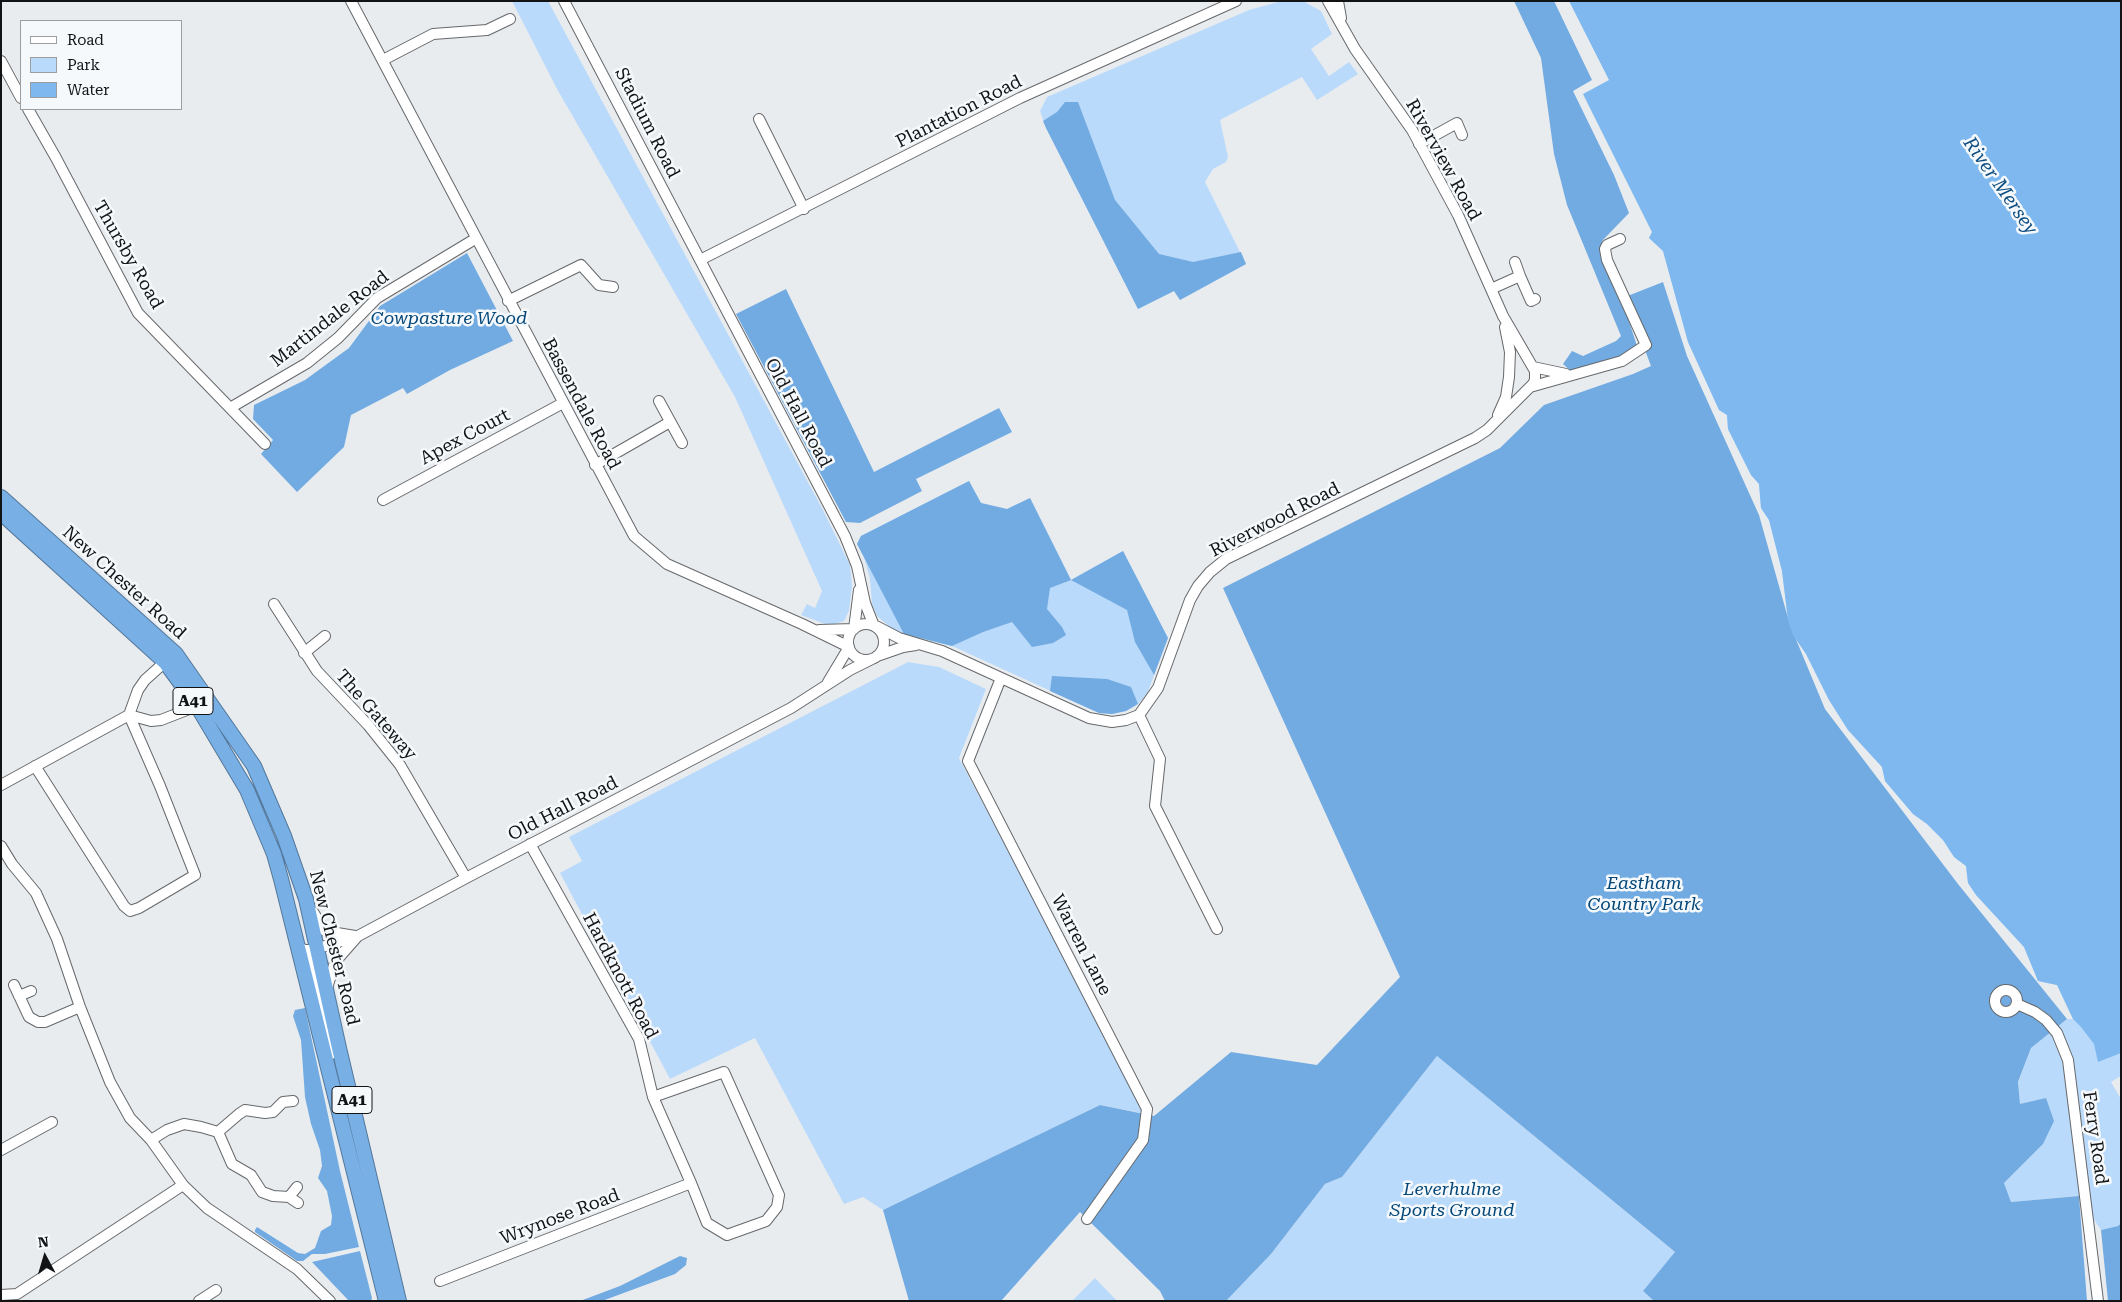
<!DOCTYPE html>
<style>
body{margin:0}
#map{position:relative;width:2122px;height:1302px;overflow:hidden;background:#e9ecef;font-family:"Roboto Serif",serif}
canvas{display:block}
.frame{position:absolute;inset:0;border:2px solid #121314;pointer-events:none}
.legend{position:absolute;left:20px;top:20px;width:162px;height:90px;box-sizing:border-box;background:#f6f9fc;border:1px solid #9b9d9f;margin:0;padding:6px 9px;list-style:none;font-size:15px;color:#121314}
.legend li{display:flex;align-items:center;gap:10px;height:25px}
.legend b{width:25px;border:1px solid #9b9d9f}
.north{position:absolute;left:20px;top:1232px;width:50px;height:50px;-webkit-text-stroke:4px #f6f9fc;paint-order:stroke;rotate:354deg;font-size:14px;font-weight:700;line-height:20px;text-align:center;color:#121314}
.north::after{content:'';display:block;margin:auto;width:18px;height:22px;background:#121314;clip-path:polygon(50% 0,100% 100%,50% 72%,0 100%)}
</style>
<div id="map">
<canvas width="2122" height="1302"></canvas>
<div class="frame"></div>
<ul class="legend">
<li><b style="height:6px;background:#fff"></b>Road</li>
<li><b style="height:14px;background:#badafb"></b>Park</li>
<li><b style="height:14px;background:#7eb8ef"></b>Water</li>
</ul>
<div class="north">N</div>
</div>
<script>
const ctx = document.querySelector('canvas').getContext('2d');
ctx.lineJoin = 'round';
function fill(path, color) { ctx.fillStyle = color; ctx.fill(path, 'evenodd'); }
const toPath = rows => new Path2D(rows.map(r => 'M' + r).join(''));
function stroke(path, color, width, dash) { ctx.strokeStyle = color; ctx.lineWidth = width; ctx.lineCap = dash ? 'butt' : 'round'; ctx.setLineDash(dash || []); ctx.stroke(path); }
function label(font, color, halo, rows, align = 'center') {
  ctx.font = font + ' "Roboto Serif",serif'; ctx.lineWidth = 5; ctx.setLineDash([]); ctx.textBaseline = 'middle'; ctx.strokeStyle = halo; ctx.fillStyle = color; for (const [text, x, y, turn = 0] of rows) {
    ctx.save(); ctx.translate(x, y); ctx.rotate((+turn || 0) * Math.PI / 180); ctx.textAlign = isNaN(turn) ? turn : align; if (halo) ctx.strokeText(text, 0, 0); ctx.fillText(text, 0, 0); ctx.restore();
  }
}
const green = toPath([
 [512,1,548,1,823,510,850,565,852,586,849,611,844,621,835,624,825,624,801,615,807,604,815,608,822,591,735,397,557,89],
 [1303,1,1321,11,1332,34,1311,49,1329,76,1349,62,1358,74,1317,100,1302,77,1220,120,1228,157,1226,162,1213,169,1205,182,1246,264,1180,300,1174,291,1138,309,1046,128,1040,111,1047,97,1249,10,1278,2],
 [1583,94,2116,1054,2121,1053,2121,1076,2111,1082,2121,1099,2121,1223,2118,1226,2101,1230,2078,1196,2011,1202,2004,1183,2043,1144,2020,1104,2018,1083,2031,1048,2067,1019,2073,1019,2068,1008,2057,985,2038,981,2024,947,1976,895,1968,883,1966,866,1954,857,1943,840,1927,824,1913,814,1885,781,1882,767,1848,730,1829,700,1806,654,1793,635,1788,620,1782,571,1769,520,1761,508,1759,484,1751,475,1728,429,1727,415,1719,410,1688,342,1663,251,1649,238,1652,232],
 [969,481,981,503,1007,509,1030,498,1071,580,1123,551,1168,638,1147,694,1138,704,1126,711,1112,714,1099,713,952,646,904,634,891,628,877,616,872,604,870,579,864,557,857,544,861,536],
 [908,662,939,667,986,689,959,758,1146,1114,1100,1105,883,1210,863,1197,844,1204,755,1038,670,1079,560,873,582,861,569,837],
 [1437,1056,1676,1253,1643,1291,1654,1301,1226,1301,1271,1254,1325,1184,1342,1177],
 [1095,1278,1117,1301,1072,1301]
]);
const forest = toPath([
 [1514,1,1554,1,1592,80,1573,91,1614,175,1629,213,1602,241,1607,268,1626,312,1638,349,1604,364,1572,372,1563,364,1572,351,1583,356,1616,341,1621,336,1567,205,1554,154,1541,58],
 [1065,102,1078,102,1115,200,1159,254,1193,262,1241,252,1246,264,1180,300,1174,291,1138,309,1046,128,1043,121,1057,112],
 [467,253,513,341,450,370,407,394,403,388,351,415,344,447,297,492,261,454,273,440,253,419,254,405,305,380,349,348,380,306],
 [1663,282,1687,356,1759,515,1790,625,1825,709,1958,884,2067,1019,2031,1048,2018,1082,2020,1104,2046,1098,2054,1121,2043,1144,2004,1183,2011,1202,2079,1196,2087,1301,1654,1301,1643,1291,1675,1252,1437,1056,1342,1177,1325,1184,1271,1254,1226,1301,1165,1301,1160,1291,1080,1212,1001,1301,909,1301,883,1210,1100,1105,1154,1116,1231,1052,1317,1065,1400,977,1223,588,1500,448,1544,405,1633,374,1651,366,1625,297],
 [786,289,874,472,999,408,1012,432,916,479,922,491,860,523,846,522,736,314],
 [969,481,981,503,1007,509,1030,498,1071,580,1123,551,1168,638,1154,675,1135,642,1127,610,1071,580,1050,588,1047,609,1062,627,1066,635,1053,643,1032,647,1012,622,983,632,952,646,904,634,857,544,861,536],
 [1052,676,1107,679,1131,687,1138,704,1126,711,1112,714,1099,713,1050,691],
 [305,1008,340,1171,359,1247,325,1254,312,1254,303,1261,297,1261,255,1232,255,1230,257,1227,298,1253,305,1254,315,1248,321,1231,331,1225,332,1216,327,1191,318,1178,322,1166,320,1150,311,1124,305,1097,301,1040,293,1016,295,1010],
 [2121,1223,2121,1301,2108,1301,2101,1230,2118,1226],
 [360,1251,372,1298,371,1301,349,1301,312,1262],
 [680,1256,687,1258,686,1265,675,1274,602,1301,580,1301,620,1286]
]);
const water = toPath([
 [1569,1,2121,1,2121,1053,2098,1062,2094,1044,2081,1027,2073,1019,2057,985,2038,981,2024,947,1976,895,1968,883,1966,866,1954,857,1943,840,1927,824,1913,814,1885,781,1882,767,1848,730,1829,700,1806,654,1793,635,1788,620,1782,571,1769,520,1761,508,1759,484,1751,475,1728,429,1727,415,1719,410,1688,342,1663,251,1649,238,1652,232,1583,94,1609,80]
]);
const minor = toPath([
 [351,1,634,536,667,564,802,624,849,647],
 [564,1,845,536,857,566,865,603,874,626],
 [1338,1,1341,18],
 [383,60,433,34,487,30,510,19],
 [1,61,21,98],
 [28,109,56,158,138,313,265,444],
 [759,119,804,209],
 [1419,144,1457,123,1462,135],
 [700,260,1020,98,1236,1],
 [1520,276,1531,301,1535,299],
 [1491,289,1520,276,1515,262],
 [508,301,581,265,599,285,613,287],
 [1533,367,1566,374],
 [1530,387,1622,361,1646,345,1607,260,1605,249,1607,245,1620,239],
 [659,401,682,443],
 [230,408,307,363,338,338,377,298,475,239],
 [1498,415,1506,397,1509,377,1510,352,1505,327],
 [595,465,670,422],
 [383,500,563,403],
 [274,604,317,671,368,725,400,765,466,878],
 '848 642a18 18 0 1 1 36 0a18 18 0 1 1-36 0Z',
 [876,626,899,638,942,651,1089,718,1112,722,1126,720,1139,715,1158,688,1190,600,1198,586,1210,572,1226,559,1475,438,1487,430,1533,384,1535,380,1535,371,1503,316,1458,215,1412,130,1355,49,1328,1],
 [854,629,859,590],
 [819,630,854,629],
 [304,653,325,636],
 [877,656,903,647,916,645],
 [1001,678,968,761,1147,1109,1143,1140,1087,1219],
 [828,682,849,647],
 [129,715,151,721,161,720,197,706],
 [1139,715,1160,759,1155,806,1217,929],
 [35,766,124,906,130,911,139,908,195,875,160,786,129,715],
 [1,785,129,715,138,690,145,680,165,662],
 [530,844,639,1039,653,1097,691,1183,707,1223,727,1235,766,1221,777,1207,779,1195,724,1072,653,1097],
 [1,846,12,864,36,893,57,939,80,1007,110,1082,130,1118,151,1140,183,1185,207,1208,297,1269,330,1301],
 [313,912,325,931,355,936],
 [298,946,304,950,312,950,358,936,466,878,791,708,850,670,874,658],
 [318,950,312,956,312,967,331,1054],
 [14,985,29,1017,38,1022,45,1022,80,1007],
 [327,988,335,962,357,937],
 '1995 1001a11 11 0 1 1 22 0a11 11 0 1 1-22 0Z',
 [19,996,31,991],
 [2017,1004,2035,1012,2046,1020,2057,1033,2068,1060,2098,1301],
 [218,1132,239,1114,245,1110,265,1113,273,1112,283,1102,293,1101],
 [151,1140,167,1130,184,1124,201,1127,218,1132,232,1164,251,1175,262,1192,273,1196,289,1197,298,1203],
 [1,1150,52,1122],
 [289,1197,297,1187],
 [440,1281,691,1183],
 [1,1295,17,1294,183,1185],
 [199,1301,216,1290]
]);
const highway = toPath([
 [1,497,176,654,254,766,284,836,306,899,339,1048,399,1301],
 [1,513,165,662,197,706,247,790,274,854,281,879,386,1301]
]);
const shields = [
 [193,701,40],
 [352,1100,40]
];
const shieldNames = [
 ["A41",193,701],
 ["A41",352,1100]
];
const streetNames = [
 ["Plantation Road",959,112,-27],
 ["Stadium Road",647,123,63],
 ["Riverview Road",1443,160,61],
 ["Thursby Road",128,255,60],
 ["Martindale Road",330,319,-38],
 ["Bassendale Road",581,404,62],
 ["Old Hall Road",798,413,62],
 ["Apex Court",465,437,-28],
 ["Riverwood Road",1275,520,-27],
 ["New Chester Road",124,583,42],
 ["The Gateway",376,715,49],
 ["Old Hall Road",563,809,-27],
 ["Warren Lane",1081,945,63],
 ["New Chester Road",334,948,76],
 ["Hardknott Road",620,976,62],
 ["Ferry Road",2095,1138,82],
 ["Wrynose Road",560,1217,-21]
];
const parkNames = [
 ["Cowpasture Wood",449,319],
 ["Eastham",1644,884],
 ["Country Park",1644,905],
 ["Leverhulme",1452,1190],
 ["Sports Ground",1452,1211]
];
const waterNames = [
 ["River Mersey",2000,186,55]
];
fill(green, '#badafb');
fill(forest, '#72abe2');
fill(water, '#7eb8ef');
stroke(minor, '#66686b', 12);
stroke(highway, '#54789b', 16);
stroke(minor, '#fff', 10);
stroke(highway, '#78afe4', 14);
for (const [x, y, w] of shields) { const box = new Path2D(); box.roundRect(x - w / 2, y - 13.5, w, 27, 4); ctx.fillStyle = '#f6f9fc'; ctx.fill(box); stroke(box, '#121314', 1); }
label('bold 16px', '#121314', null, shieldNames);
label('18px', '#121314', '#f6f9fc', streetNames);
label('italic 18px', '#04487a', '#f6f9fc', parkNames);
label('italic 19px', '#0f4e81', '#f6f9fc', waterNames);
</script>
